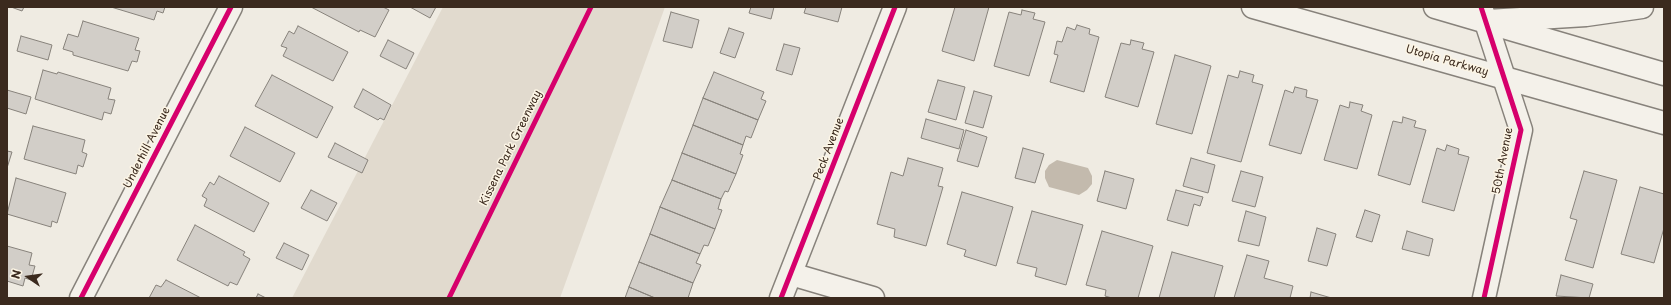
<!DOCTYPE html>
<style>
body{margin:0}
#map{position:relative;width:1671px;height:305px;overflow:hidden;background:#efebe2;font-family:"Playpen Sans",sans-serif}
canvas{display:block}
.frame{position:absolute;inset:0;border:8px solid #3b2a1e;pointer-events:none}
.north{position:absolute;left:8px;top:257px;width:40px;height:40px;-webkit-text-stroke:3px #fcf5e5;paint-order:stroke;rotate:283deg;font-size:11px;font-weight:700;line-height:16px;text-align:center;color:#3b2a1e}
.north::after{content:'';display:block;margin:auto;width:14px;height:18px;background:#3b2a1e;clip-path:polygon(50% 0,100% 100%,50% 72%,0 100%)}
</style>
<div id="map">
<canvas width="1671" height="305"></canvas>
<div class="frame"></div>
<div class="north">N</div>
</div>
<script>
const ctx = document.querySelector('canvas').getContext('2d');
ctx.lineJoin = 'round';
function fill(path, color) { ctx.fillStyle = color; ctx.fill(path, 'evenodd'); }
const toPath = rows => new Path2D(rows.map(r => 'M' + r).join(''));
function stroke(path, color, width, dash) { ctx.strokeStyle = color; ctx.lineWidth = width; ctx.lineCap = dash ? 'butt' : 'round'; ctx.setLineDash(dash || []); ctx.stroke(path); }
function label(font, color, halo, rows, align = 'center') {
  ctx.font = font + ' "Playpen Sans",sans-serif'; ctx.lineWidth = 3; ctx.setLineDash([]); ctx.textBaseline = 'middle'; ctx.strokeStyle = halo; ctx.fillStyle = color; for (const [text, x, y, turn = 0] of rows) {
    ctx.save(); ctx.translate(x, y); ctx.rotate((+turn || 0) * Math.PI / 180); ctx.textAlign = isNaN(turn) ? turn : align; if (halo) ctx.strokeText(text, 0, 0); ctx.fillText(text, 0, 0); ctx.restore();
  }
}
const green = toPath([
 [443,7,665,7,560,298,292,298]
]);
const water = toPath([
 [1057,160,1088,168,1092,176,1092,184,1087,190,1079,195,1049,187,1045,178,1045,171,1049,165]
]);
const building = toPath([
 [11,7,24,7,22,11,11,7],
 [111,7,165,7,163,13,157,11,154,20,111,7],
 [311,7,383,7,389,10,375,37,360,30,359,32,311,7],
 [410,7,436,7,430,18,410,7],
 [751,7,774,7,771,19,749,13,751,7],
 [806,7,842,7,838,22,804,13,806,7],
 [955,7,989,7,974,61,942,51,955,7],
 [1022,10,1035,13,1033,19,1045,22,1029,76,994,66,1009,12,1021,15,1022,10],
 [671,12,699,20,692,48,663,41,671,12],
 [83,21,139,38,135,50,140,51,137,62,132,61,128,71,73,55,73,52,63,49,68,34,78,37,83,21],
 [1077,25,1090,29,1089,34,1099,37,1084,92,1050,82,1058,55,1054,54,1057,41,1062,42,1067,27,1075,30,1077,25],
 [298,26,348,52,333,81,283,56,287,48,281,46,289,31,294,34,298,26],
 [729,28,744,33,735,58,720,53,729,28],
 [21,36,52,45,48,60,17,51,21,36],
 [388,40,414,53,406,69,380,56,388,40],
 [1131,40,1144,43,1142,49,1154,52,1138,107,1105,97,1121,43,1130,45,1131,40],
 [784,44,800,48,792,75,776,70,784,44],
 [1175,55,1211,66,1192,134,1156,124,1175,55],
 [43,70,57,74,58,72,111,88,108,99,115,100,111,114,104,112,102,120,35,99,43,70],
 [1240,71,1254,75,1252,82,1263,85,1241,162,1207,153,1228,75,1238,78,1240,71],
 [714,72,764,92,761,99,766,101,758,120,703,98,714,72],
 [272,75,333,107,317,138,255,106,272,75],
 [938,80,965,87,956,120,928,112,938,80],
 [1295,87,1307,90,1306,97,1318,100,1301,154,1269,145,1285,90,1293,93,1295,87],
 [363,89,391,105,384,120,380,118,378,120,354,107,363,89],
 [7,90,31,97,26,114,7,108,7,90],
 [974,91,992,96,983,128,965,123,974,91],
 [703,98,758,120,751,138,746,136,743,145,693,125,703,98],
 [1350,102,1363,105,1361,111,1372,115,1357,169,1324,160,1340,105,1349,108,1350,102],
 [1403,117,1416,121,1414,127,1426,130,1410,185,1378,175,1393,121,1402,123,1403,117],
 [926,119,964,130,959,149,921,138,926,119],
 [693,125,743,145,740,154,743,155,736,174,682,153,693,125],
 [33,126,85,140,82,152,87,154,83,167,78,165,76,174,24,159,33,126],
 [245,127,295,153,280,182,230,156,245,127],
 [966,130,987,137,978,167,957,161,966,130],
 [335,143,368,160,362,173,328,157,335,143],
 [1447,145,1459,149,1458,154,1469,157,1454,211,1422,202,1437,148,1445,151,1447,145],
 [1023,148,1044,154,1035,183,1015,178,1023,148],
 [7,151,12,152,7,168,7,151],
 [682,153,736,174,728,192,725,191,721,199,672,180,682,153],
 [908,158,943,168,938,186,943,187,926,246,894,237,895,229,877,224,891,172,903,176,908,158],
 [1191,158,1215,165,1208,193,1183,186,1191,158],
 [1105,171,1134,179,1126,209,1097,201,1105,171],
 [1241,171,1263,177,1255,207,1232,201,1241,171],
 [1584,171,1617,180,1593,268,1565,260,1577,220,1570,218,1584,171],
 [219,176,269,203,254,232,204,206,207,199,202,196,210,182,214,185,219,176],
 [16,178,66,193,57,223,52,221,51,227,7,214,16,178],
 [672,180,721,199,718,209,722,210,715,229,660,207,672,180],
 [1640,187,1664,194,1664,228,1654,263,1621,254,1640,187],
 [311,190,337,203,327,221,301,208,311,190],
 [1176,190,1203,197,1200,206,1194,204,1188,226,1167,220,1176,190],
 [962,192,1013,207,996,266,964,256,966,250,947,244,962,192],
 [660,207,715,229,708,246,704,245,700,254,650,234,660,207],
 [1365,210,1380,215,1372,242,1356,237,1365,210],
 [1032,211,1083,225,1066,285,1035,276,1037,268,1017,263,1032,211],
 [1246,211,1266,217,1259,246,1238,241,1246,211],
 [195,225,245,252,243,255,250,259,237,285,230,282,228,286,177,260,195,225],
 [1317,228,1336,234,1327,266,1308,261,1317,228],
 [1102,231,1153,246,1138,298,1112,298,1105,296,1106,290,1086,285,1102,231],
 [1407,231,1433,239,1429,256,1402,249,1407,231],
 [650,234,700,254,696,263,701,265,693,283,639,262,650,234],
 [284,243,309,255,302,270,276,258,284,243],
 [7,246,32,253,29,265,35,266,31,280,25,278,23,286,7,281,7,246],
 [1172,252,1223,266,1214,298,1159,298,1172,252],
 [1247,255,1269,261,1264,278,1293,286,1290,298,1234,298,1247,255],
 [639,262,693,283,688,298,655,298,629,287,639,262],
 [1561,275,1593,284,1589,298,1556,296,1561,275],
 [166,280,201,298,149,298,156,285,161,287,166,280],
 [629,287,655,298,625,298,629,287],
 [1311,292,1328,297,1332,298,1310,298,1311,292],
 [258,294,266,298,256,298,258,294]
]);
const minor = toPath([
 [1481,7,1521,130,1484,298],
 [1488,21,1586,15,1642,7],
 [791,274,873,298],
 [81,298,231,7],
 [781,298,895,7]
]);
const major = toPath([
 [1253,7,1664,123],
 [1435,7,1664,74]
]);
const cycleway = toPath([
 [1481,7,1521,130,1484,298],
 [81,298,231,7],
 [449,298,591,7],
 [781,298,895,7]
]);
const streetNames = [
 ["Utopia Parkway",1447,61,16],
 ["Underhill Avenue",147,148,-63],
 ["Kissena Park Greenway",511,148,-64],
 ["Peck Avenue",829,149,-69],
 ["50th Avenue",1503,161,-79]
];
fill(green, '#e1dace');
fill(water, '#c3baad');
fill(building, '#d2cec8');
stroke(building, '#87827b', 1);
stroke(minor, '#87827b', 25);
stroke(major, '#87827b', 25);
stroke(minor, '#f4f1ea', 22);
stroke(major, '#f4f1ea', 22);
stroke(cycleway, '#d6006c', 5);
label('11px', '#3b2a1e', '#fcf5e5', streetNames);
</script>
